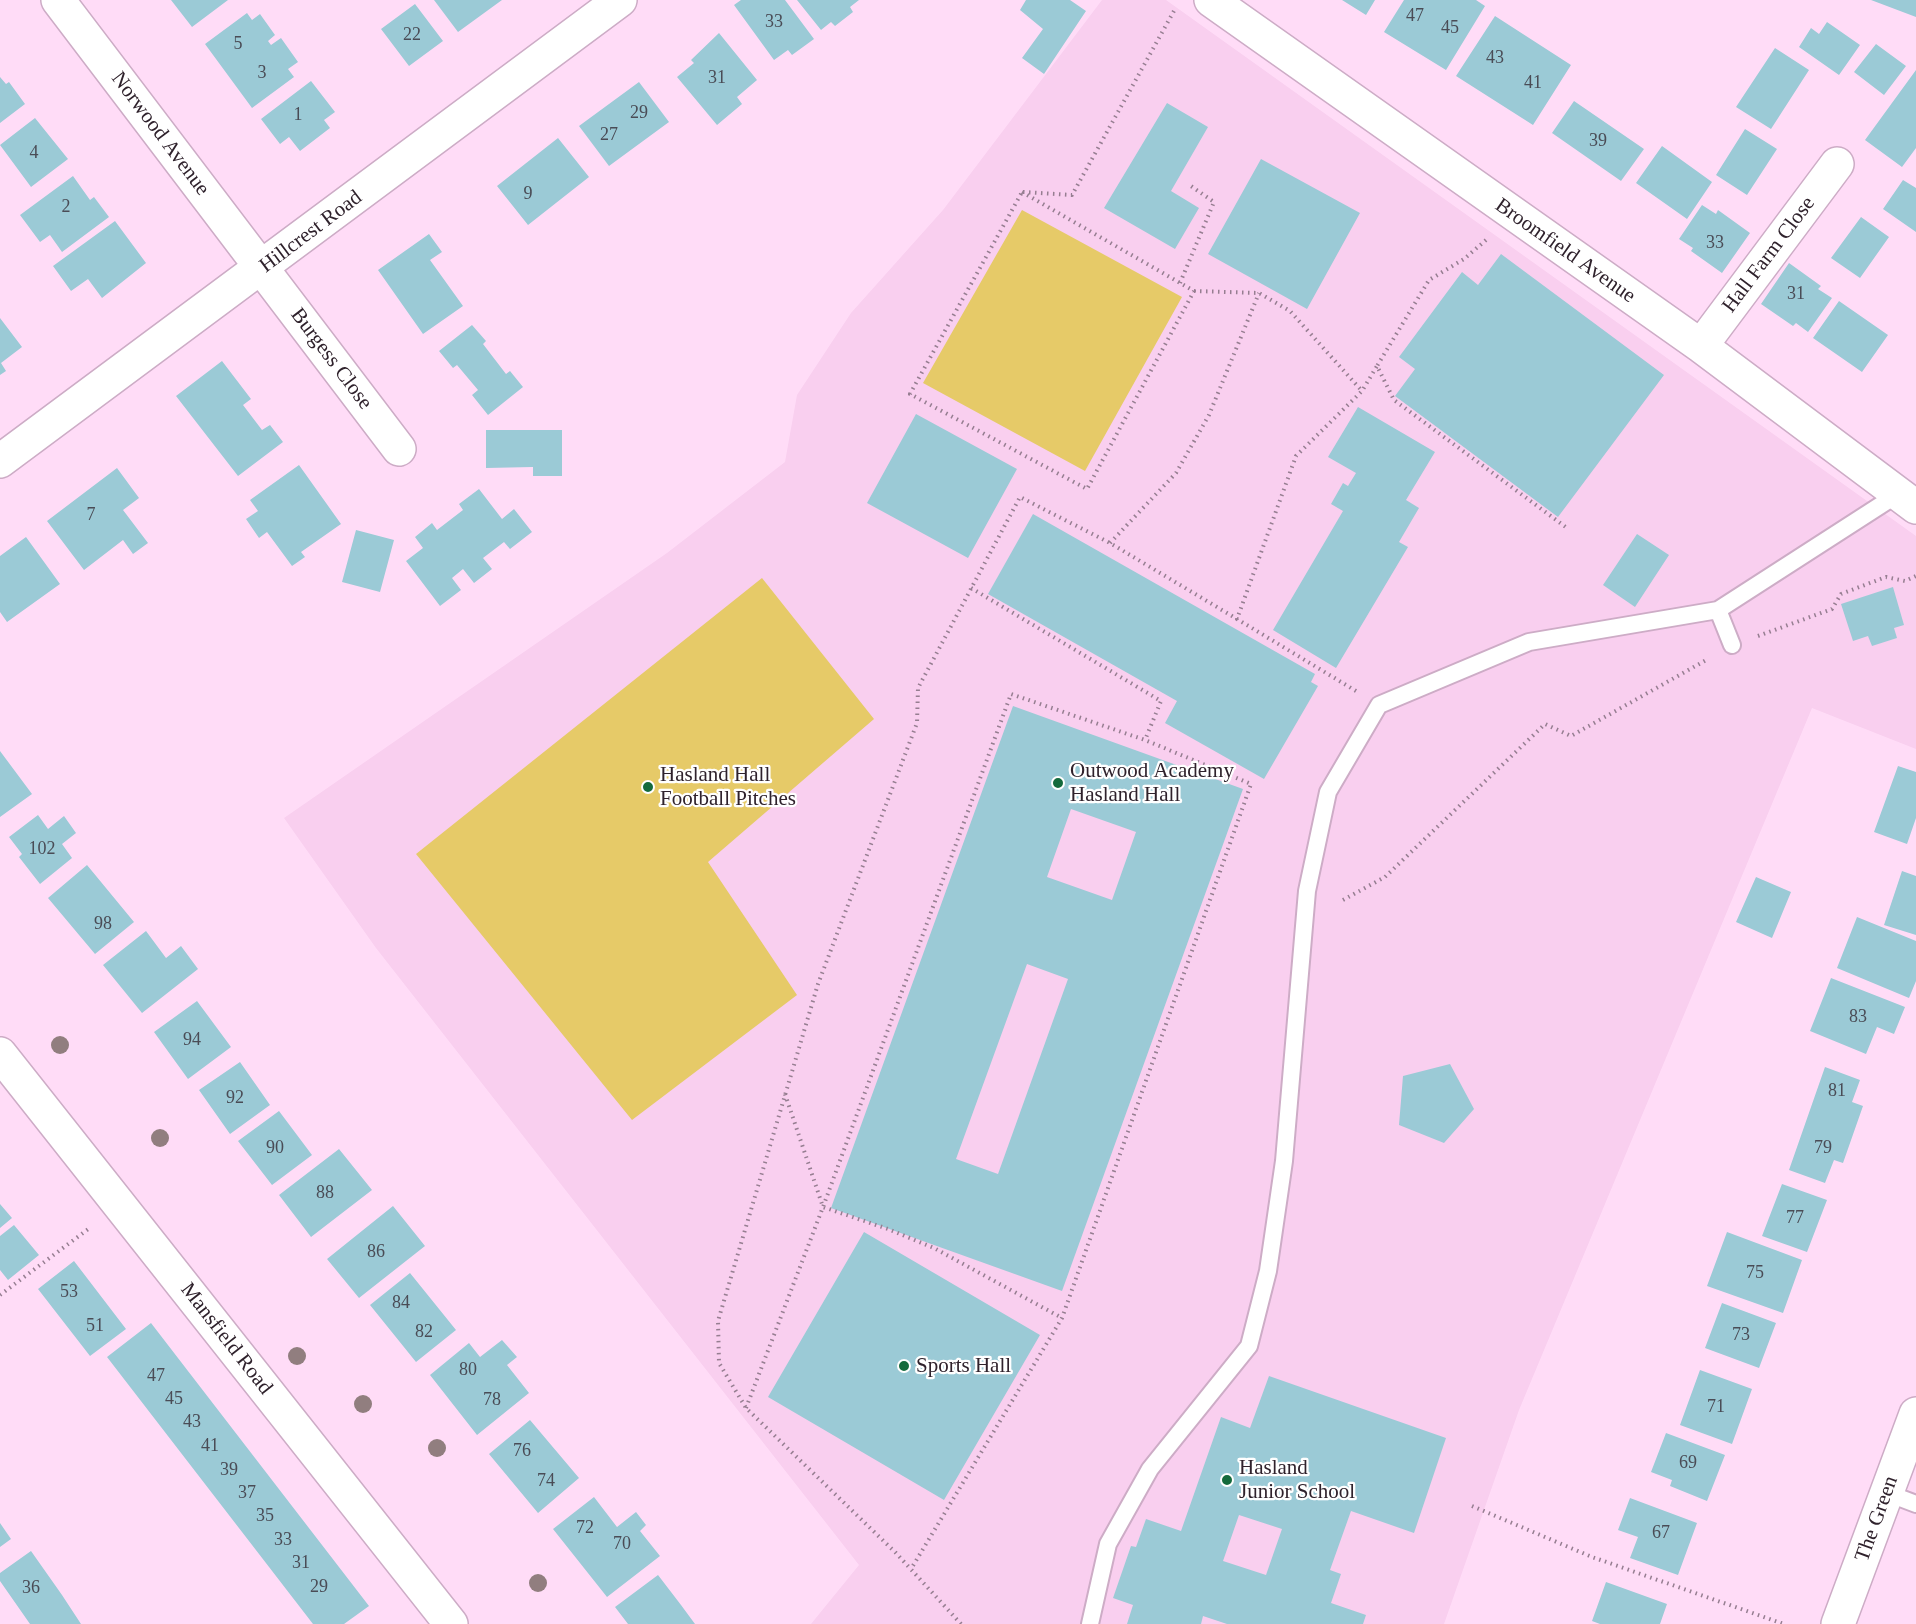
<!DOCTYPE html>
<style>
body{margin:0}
canvas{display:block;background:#ffdcf7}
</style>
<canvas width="1916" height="1624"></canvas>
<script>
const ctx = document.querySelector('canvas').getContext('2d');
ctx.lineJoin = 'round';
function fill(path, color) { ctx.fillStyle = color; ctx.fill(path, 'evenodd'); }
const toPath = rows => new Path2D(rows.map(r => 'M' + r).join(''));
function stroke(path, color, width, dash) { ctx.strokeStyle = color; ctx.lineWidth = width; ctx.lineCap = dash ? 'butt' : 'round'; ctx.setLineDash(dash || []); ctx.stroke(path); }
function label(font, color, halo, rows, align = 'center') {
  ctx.font = font + ' "Times New Roman",serif'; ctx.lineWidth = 4.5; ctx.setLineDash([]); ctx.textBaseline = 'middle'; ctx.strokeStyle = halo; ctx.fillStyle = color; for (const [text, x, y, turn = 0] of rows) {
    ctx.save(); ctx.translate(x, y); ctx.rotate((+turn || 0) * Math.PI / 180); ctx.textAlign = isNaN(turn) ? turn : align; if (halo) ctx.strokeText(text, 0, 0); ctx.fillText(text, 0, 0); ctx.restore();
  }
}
const built = toPath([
 [1102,0,1166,0,1916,536,1916,749,1812,708,1519,1410,1444,1624,811,1624,859,1565,376,948,284,818,667,553,785,462,797,395,851,313,943,210]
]);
const green = toPath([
 [1022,210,1182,297,1085,471,923,383],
 [762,578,874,719,708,862,797,995,632,1120,416,854]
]);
const building = toPath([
 [171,0,228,0,192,27],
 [434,0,502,0,458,32],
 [741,0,785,0,814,39,792,55,788,50,774,60,734,5],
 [797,0,859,0,850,7,853,12,835,26,831,22,821,30],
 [1026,0,1070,0,1086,11,1044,74,1022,58,1043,29,1020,10],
 [1342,0,1375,0,1366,15],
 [1404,0,1476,0,1485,6,1446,70,1384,32],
 [1871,0,1916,0,1916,17],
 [415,4,443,41,409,66,381,29],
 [247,13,252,20,260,14,275,35,268,41,271,45,281,38,298,62,288,69,294,77,252,108,205,44],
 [1495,16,1571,65,1533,125,1456,76],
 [1827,22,1860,45,1839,75,1799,47,1811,28,1819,34],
 [719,33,757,80,737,97,742,104,717,125,677,77,694,63,691,60],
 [1876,44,1906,66,1884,95,1854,72],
 [1775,48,1809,70,1771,129,1736,107],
 [1916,70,1916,148,1902,167,1865,140],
 [0,77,6,84,9,82,25,104,0,123],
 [311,81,335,112,324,120,330,128,300,151,289,137,280,144,261,119],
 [639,82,669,122,609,166,579,126],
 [1574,101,1644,149,1621,181,1552,133],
 [1167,103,1208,127,1171,191,1199,208,1175,249,1104,208],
 [35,118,68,159,31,187,0,145],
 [1745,129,1777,149,1747,195,1716,175],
 [558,138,589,177,528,225,497,186],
 [1662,146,1712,182,1687,219,1636,183],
 [1261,159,1360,213,1307,309,1208,254],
 [73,176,90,200,94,197,109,217,62,252,50,235,40,242,20,215],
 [1903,180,1916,188,1916,232,1883,209],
 [1702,205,1716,214,1718,210,1750,233,1722,273,1691,251,1693,248,1679,239],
 [1861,217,1889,237,1860,278,1831,258],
 [115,221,146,263,102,298,88,279,71,291,53,266],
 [429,234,442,252,430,260,463,306,423,334,378,270],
 [1501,254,1664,375,1558,517,1395,396,1415,369,1399,357,1462,272,1478,285],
 [1789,263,1821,286,1818,289,1832,298,1808,332,1796,323,1793,326,1761,304],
 [1839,301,1888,335,1862,372,1813,338],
 [0,318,22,347,1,363,6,371,0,375],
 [472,325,486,341,483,344,506,374,510,371,523,387,488,415,472,395,478,390,457,365,453,368,439,351],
 [222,361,251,399,243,405,262,430,270,425,283,442,238,476,176,396],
 [1358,407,1435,452,1406,500,1419,508,1399,542,1408,547,1336,668,1273,630,1343,511,1331,504,1343,483,1348,486,1356,473,1328,457],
 [916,414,1017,469,968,558,867,503],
 [486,430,562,430,562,476,533,476,533,467,486,468],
 [299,465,341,524,301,552,305,557,292,566,267,532,259,538,246,519,258,511,250,500],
 [117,468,139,498,123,510,148,543,133,554,123,540,84,570,47,521],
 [479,489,502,519,514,509,532,532,510,549,504,542,483,558,492,569,474,583,463,569,452,578,461,590,440,606,406,561,423,548,415,537,432,523,437,530,463,510,459,504],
 [1033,514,1315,674,1311,682,1318,686,1264,779,1165,723,1177,701,988,594],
 [356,530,394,540,380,592,342,582],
 [1637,534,1669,555,1635,607,1603,585],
 [26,537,60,584,7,622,0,612,0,556],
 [1893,587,1904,625,1894,628,1897,638,1872,646,1868,636,1853,641,1841,604],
 [1013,706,1243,789,1062,1291,831,1208],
 [1071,809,1136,832,1112,900,1047,877],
 [1027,964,1068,979,998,1174,956,1159],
 [0,751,32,794,0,817],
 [1898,766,1916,772,1916,818,1907,844,1874,832],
 [38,815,48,829,64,816,76,833,62,844,72,858,40,884,19,857,22,854,9,837],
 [87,865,134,922,95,954,48,898],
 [1902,871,1916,876,1916,935,1884,925],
 [1756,877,1791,892,1772,938,1736,922],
 [1857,917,1916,941,1916,981,1909,998,1837,968],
 [146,931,166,958,181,946,198,969,142,1013,103,965],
 [1831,978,1905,1007,1894,1034,1877,1027,1866,1054,1810,1031],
 [197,1001,231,1047,188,1079,154,1032],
 [240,1062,270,1105,230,1134,199,1090],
 [1450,1064,1474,1109,1444,1143,1399,1125,1403,1076],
 [1825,1067,1860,1080,1852,1102,1863,1106,1843,1163,1834,1160,1825,1183,1789,1170],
 [279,1111,312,1155,272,1185,238,1141],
 [339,1149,372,1190,311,1237,279,1195],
 [1782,1184,1827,1200,1807,1252,1762,1236],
 [0,1204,12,1218,0,1228],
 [393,1206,425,1246,359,1298,327,1259],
 [14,1225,39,1255,8,1280,0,1270,0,1236],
 [864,1232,1040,1335,944,1500,768,1397],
 [1727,1232,1802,1260,1783,1313,1707,1286],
 [74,1261,126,1329,90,1356,38,1289],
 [410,1273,456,1330,416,1362,370,1305],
 [1722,1303,1776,1323,1759,1368,1705,1348],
 [151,1323,369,1606,344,1624,313,1624,107,1357],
 [502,1340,517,1357,507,1365,529,1393,477,1435,430,1375,469,1343,480,1357],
 [1700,1370,1752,1389,1732,1444,1680,1425],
 [1269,1376,1446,1438,1414,1533,1351,1511,1330,1570,1341,1574,1331,1603,1366,1615,1363,1624,1227,1624,1203,1616,1201,1624,1127,1624,1133,1605,1113,1598,1131,1546,1136,1547,1146,1519,1181,1531,1221,1417,1250,1428],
 [1239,1515,1282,1529,1266,1575,1223,1561],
 [530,1420,579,1478,538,1513,489,1454],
 [1666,1433,1725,1455,1707,1501,1670,1486,1672,1480,1651,1472],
 [594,1497,617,1527,636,1512,646,1525,640,1531,660,1556,607,1597,553,1529],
 [1630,1498,1697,1523,1678,1575,1630,1558,1638,1537,1618,1530],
 [0,1523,11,1539,0,1547],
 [31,1551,62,1595,81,1624,30,1624,0,1581,0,1573],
 [658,1575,681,1605,695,1624,628,1624,615,1607],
 [1606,1582,1667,1604,1660,1624,1600,1624,1592,1621]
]);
const path = toPath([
 [1022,192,1194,291,1087,489,910,394,1022,192],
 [1023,192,1072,195,1175,9],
 [1486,240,1464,259,1429,280,1377,366,1394,400,1567,528],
 [1180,283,1214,202,1188,184],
 [1194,291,1259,293,1290,311,1362,391],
 [1110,543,1176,473,1209,415,1259,293],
 [971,588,1161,701,1145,740],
 [1758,636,1832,609,1841,594,1886,577,1905,581,1916,576],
 [1356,691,1237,619,1296,456,1362,391,1377,366],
 [1343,900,1385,877,1545,724,1571,736,1708,659],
 [785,1094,823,1207,888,1229,934,1248,1062,1318],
 [0,1295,91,1227],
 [746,1408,823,1207,1011,694,1145,740,1251,784,1062,1318,911,1569],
 [1472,1506,1592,1557,1784,1624],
 [961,1624,896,1553,746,1408,719,1363,718,1321,818,984,917,723,918,688,1020,497,1110,543,1237,619]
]);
const service = toPath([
 [1732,645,1718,610,1898,494],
 [1887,1493,1916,1504],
 [1090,1624,1108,1544,1150,1469,1249,1346,1268,1271,1284,1161,1307,891,1328,792,1379,705,1529,642,1718,610]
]);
const minor = toPath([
 [58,0,399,449],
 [1211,0,1701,346,1916,507],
 [1701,346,1837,164],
 [0,461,620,0]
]);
const secondary = toPath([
 [0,1054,451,1624],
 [1838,1624,1916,1414]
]);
const trees = [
 [60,1045],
 [160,1138],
 [297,1356],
 [363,1404],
 [437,1448],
 [538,1583]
];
const markers = [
 [1058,783,6,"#146a3c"],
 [648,787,6,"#146a3c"],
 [904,1366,6,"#146a3c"],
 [1227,1480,6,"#146a3c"]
];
const numberNames = [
 ["47",1415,16],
 ["33",774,22],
 ["45",1450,28],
 ["22",412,35],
 ["5",238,44],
 ["43",1495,58],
 ["3",262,73],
 ["31",717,78],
 ["41",1533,83],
 ["29",639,113],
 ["1",298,115],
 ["27",609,135],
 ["39",1598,141],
 ["4",34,153],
 ["9",528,194],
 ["2",66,207],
 ["33",1715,243],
 ["31",1796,294],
 ["7",91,515],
 ["102",42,849],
 ["98",103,924],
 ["83",1858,1017],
 ["94",192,1040],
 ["81",1837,1091],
 ["92",235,1098],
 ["90",275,1148],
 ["79",1823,1148],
 ["88",325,1193],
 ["77",1795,1218],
 ["86",376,1252],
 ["75",1755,1273],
 ["53",69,1292],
 ["84",401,1303],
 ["51",95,1326],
 ["82",424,1332],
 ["73",1741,1335],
 ["80",468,1370],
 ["47",156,1376],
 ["45",174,1399],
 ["78",492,1400],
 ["71",1716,1407],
 ["43",192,1422],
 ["41",210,1446],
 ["76",522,1451],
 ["69",1688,1463],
 ["39",229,1470],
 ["74",546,1481],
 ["37",247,1493],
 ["35",265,1516],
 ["72",585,1528],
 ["67",1661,1533],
 ["33",283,1540],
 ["70",622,1544],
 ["31",301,1563],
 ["29",319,1587],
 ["36",31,1588]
];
const streetNames = [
 ["Norwood Avenue",160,134,53],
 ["Hillcrest Road",311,232,-37],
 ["Broomfield Avenue",1565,251,35],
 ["Hall Farm Close",1769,255,-53],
 ["Burgess Close",331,359,53],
 ["Mansfield Road",226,1339,52],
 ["The Green",1877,1519,-70]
];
const poiNames = [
 ["Outwood Academy",1070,771],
 ["Hasland Hall",1070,795],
 ["Hasland Hall",660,775],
 ["Football Pitches",660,799],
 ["Sports Hall",916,1366],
 ["Hasland",1239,1468],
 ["Junior School",1239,1492]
];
fill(built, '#f9cfef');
fill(green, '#e6ca68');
fill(building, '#9bcad6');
stroke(service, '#cdacc6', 20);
stroke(minor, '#cdacc6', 36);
stroke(secondary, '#cdacc6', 36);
stroke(path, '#967e91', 4, [1.5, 4.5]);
stroke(service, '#fff', 16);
stroke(minor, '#fff', 33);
stroke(secondary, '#fff', 33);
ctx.fillStyle = '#917e7f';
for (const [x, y] of trees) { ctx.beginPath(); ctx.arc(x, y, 9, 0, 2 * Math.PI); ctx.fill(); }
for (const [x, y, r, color] of markers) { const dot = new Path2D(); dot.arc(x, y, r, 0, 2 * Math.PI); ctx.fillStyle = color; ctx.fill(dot); stroke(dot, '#fff', 2); }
label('18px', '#4a4c56', null, numberNames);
label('21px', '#2f222c', '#fff', streetNames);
label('21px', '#2f222c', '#fff', poiNames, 'left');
</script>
